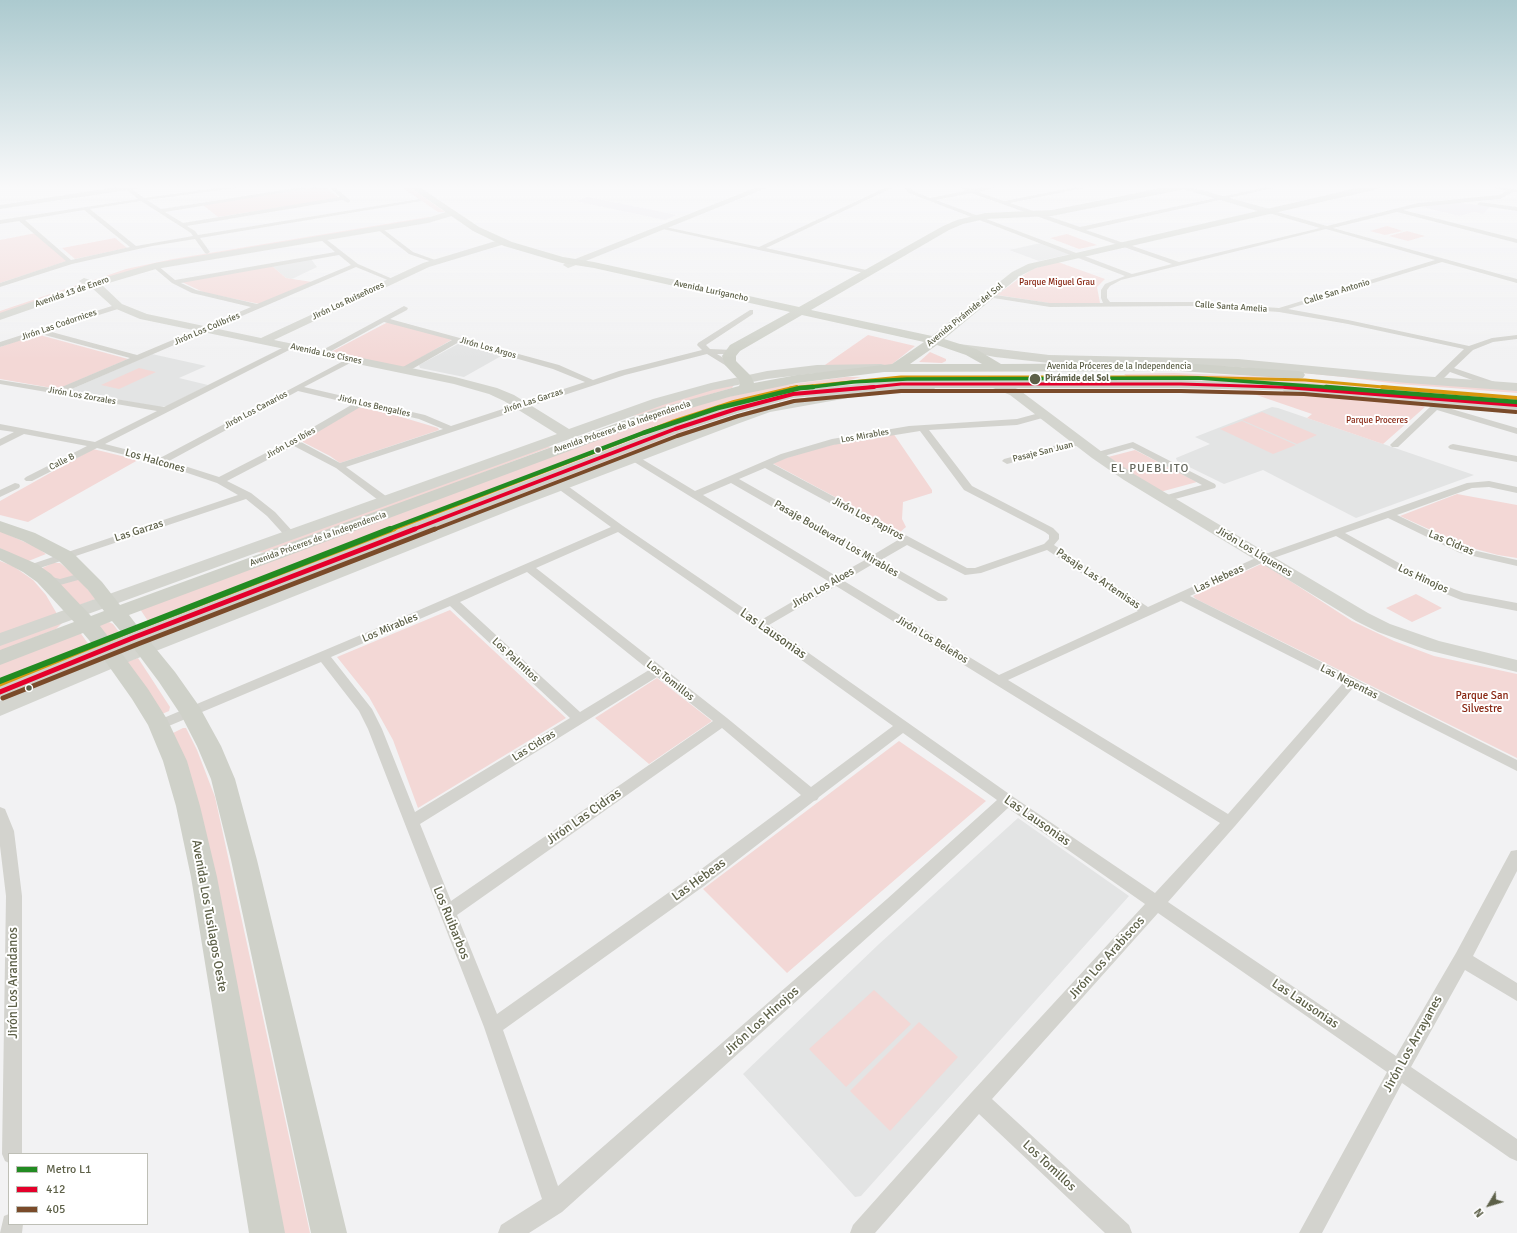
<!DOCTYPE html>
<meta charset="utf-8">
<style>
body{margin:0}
#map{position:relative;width:1517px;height:1233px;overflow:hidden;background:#f2f2f3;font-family:Signika,sans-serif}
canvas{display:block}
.legend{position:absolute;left:8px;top:1153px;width:140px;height:72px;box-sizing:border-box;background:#fff;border:1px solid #bebfb6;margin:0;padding:5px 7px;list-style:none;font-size:12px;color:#5d6048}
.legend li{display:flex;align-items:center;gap:8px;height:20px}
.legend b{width:20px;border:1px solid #bebfb6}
.north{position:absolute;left:1469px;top:1185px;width:40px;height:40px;-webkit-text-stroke:3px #fff;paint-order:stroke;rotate:232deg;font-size:11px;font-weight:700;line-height:16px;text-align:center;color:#5d6048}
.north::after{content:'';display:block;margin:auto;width:14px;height:18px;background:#5d6048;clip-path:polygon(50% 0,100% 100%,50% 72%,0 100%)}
</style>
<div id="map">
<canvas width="1517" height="1233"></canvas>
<ul class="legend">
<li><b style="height:5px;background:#228b22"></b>Metro L1</li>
<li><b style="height:5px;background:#e4002b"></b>412</li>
<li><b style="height:5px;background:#7a4b2a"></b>405</li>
</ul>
<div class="north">N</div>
</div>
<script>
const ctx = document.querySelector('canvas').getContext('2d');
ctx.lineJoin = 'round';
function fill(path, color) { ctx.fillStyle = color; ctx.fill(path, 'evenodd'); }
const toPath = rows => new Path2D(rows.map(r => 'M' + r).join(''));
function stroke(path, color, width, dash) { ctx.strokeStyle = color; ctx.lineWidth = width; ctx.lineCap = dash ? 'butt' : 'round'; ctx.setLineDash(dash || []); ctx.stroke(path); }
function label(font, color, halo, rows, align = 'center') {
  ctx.font = font + ' Signika,sans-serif'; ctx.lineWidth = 4; ctx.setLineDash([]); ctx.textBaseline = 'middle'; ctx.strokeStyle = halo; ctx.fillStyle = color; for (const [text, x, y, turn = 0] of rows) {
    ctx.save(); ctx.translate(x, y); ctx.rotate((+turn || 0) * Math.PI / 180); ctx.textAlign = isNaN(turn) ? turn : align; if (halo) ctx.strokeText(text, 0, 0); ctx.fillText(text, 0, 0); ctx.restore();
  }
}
const commercial = toPath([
 [588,197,628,205,677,215,665,220,575,201],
 [1444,203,1461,203,1491,206,1483,214,1474,212,1459,216,1422,207]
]);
const education = toPath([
 [1041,243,1071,254,1039,261,1009,250],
 [311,259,317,267,292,279,286,278,272,266],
 [463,343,503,355,464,377,420,368,419,365,458,344],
 [152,354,206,366,179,378,208,385,168,406,160,407,67,391],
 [1272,407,1278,408,1474,475,1356,518,1263,470,1224,484,1177,461,1176,458,1210,444,1195,437],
 [1018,818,1129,896,861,1196,855,1197,743,1074,879,944]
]);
const green = toPath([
 [324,186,339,198,218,217,203,205],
 [400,186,408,186,445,212,438,212],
 [428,217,433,218,197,257,95,282,91,281,126,269,173,259],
 [1387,226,1403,231,1385,235,1370,231],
 [1407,231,1425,236,1408,241,1389,236],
 [36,233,67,261,0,283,0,240],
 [1067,234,1097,245,1079,249,1050,238],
 [115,238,127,248,75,259,62,248],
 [1058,262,1105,279,1097,287,1100,303,1049,303,997,295,1025,274,1035,268],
 [272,266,286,278,312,282,260,304,205,293,182,282],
 [83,283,87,284,0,315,0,311],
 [388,322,453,339,403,368,331,352],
 [36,334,128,359,58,389,0,379,0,347],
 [868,335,915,346,891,365,822,367],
 [930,352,946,359,946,361,942,363,919,362],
 [1211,364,1517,389,1517,393,1398,384,1344,377],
 [139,368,156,372,119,389,101,385],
 [1174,373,1274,377,1517,398,1517,402,1241,381,1180,379,1131,380,1124,374],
 [846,377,861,377,835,384,795,390,710,412,152,627,140,609,620,430,701,403,777,386],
 [734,385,732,388,639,415,631,416,548,446,551,447,269,553,255,552,627,415,705,391],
 [1239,389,1417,404,1425,407,1383,444,1307,418,1312,414],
 [359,407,398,416,438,428,439,430,340,463,330,456,301,441],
 [1262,412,1317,435,1297,444,1242,420],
 [1242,421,1296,445,1273,454,1220,429],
 [686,428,689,431,161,638,158,634],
 [893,433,932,490,932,493,903,502,902,519,906,527,900,532,772,463,815,448],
 [93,449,138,460,28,522,0,515,0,501],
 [1135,450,1137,451,1197,482,1160,492,1108,457],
 [1457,494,1517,505,1517,558,1498,555,1468,547,1400,516],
 [0,531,36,547,46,554,26,562,0,548],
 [0,561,13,566,33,580,46,595,57,614,0,635],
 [53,563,60,563,76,576,96,599,80,605,40,569],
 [1261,564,1267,566,1352,621,1394,641,1434,656,1517,674,1517,758,1196,599,1193,596],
 [1416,594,1442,608,1412,622,1386,608],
 [450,610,566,718,418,808,393,740,369,697,337,657],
 [63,622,56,629,0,651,0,644],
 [109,622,113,624,122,636,110,642,96,626],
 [79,631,92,649,0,687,0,663],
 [138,658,170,707,169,711,162,714,125,662],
 [657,678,712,721,649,764,595,718],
 [183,728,186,728,197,750,215,797,310,1233,279,1233,173,733],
 [899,741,986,801,787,973,703,889],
 [874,990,911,1024,846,1087,809,1049],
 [919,1022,958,1057,890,1131,850,1091]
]);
const street = toPath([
 [128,186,144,198,232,186,249,186,147,200,161,209,310,186,323,186,165,212,183,223,340,197,328,186,333,186,351,201,348,203,343,200,187,226,195,231,198,235,419,199,422,201,200,238,210,252,207,254,205,253,195,239,152,246,72,264,0,287,0,283,66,261,19,221,0,224,0,220,138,199,126,189,126,187,128,186],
 [141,201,191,233,193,236,136,246,90,209,141,201],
 [84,210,130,247,71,260,25,220,84,210],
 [889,186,896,186,766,248,871,271,872,272,869,274,658,228,661,226,759,247,889,186],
 [903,186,908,186,913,191,930,198,966,191,959,186,965,186,972,189,989,186,1000,186,978,192,1004,201,1082,186,1093,186,1010,203,1080,227,1272,186,1282,186,1086,230,1179,262,1320,228,1265,212,1265,210,1267,209,1327,226,1418,203,1499,195,1507,191,1489,186,1515,189,1517,190,1517,192,1513,192,1500,199,1418,207,1403,210,1517,239,1517,243,1397,212,1333,228,1517,279,1517,283,1442,262,1288,309,1348,320,1469,346,1492,338,1517,335,1517,339,1493,342,1473,350,1454,368,1495,382,1496,384,1495,386,1489,386,1450,372,1438,384,1435,384,1431,382,1432,380,1464,349,1348,324,1279,312,1194,306,1050,307,987,297,986,296,989,294,1050,303,1103,303,1101,298,1101,290,1105,284,1125,276,909,193,903,186],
 [971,193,1172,264,1132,274,936,200,971,193],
 [1326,229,1435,260,1279,308,1194,302,1110,302,1107,298,1107,290,1110,286,1121,280,1326,229],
 [1480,202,1517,207,1517,211,1478,205,1477,204,1480,202],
 [379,226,413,252,438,261,435,263,409,254,377,229,377,227,379,226],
 [322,236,358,264,395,280,390,281,356,267,67,391,164,407,288,345,291,345,295,347,105,444,160,458,351,357,355,359,354,361,304,387,425,415,451,426,585,382,553,369,459,342,407,372,401,372,401,368,452,340,384,322,324,355,321,355,317,353,404,306,408,308,407,310,390,319,559,365,593,380,619,371,702,350,697,345,698,343,750,310,753,310,753,314,706,345,710,349,734,350,735,352,731,354,717,354,740,368,739,370,733,370,707,354,625,375,346,467,390,499,391,501,386,504,382,503,336,468,294,446,227,481,251,493,275,512,295,534,296,536,295,538,287,538,267,516,246,499,34,570,26,570,24,568,26,566,238,495,217,483,158,463,97,448,32,481,26,481,24,479,26,477,87,446,24,434,0,446,0,439,14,432,0,430,0,424,95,442,157,411,0,384,0,380,57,389,130,358,41,334,0,347,0,342,34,331,35,329,40,329,118,304,121,304,121,308,48,331,137,355,251,307,192,293,172,283,153,267,153,265,157,265,175,280,335,252,320,239,319,238,322,236],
 [339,255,351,265,257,304,196,290,181,283,339,255],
 [298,391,353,404,291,440,219,477,169,461,298,391],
 [362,406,419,419,443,429,340,463,301,442,362,406],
 [1429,394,1432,395,1438,405,1517,428,1517,434,1437,410,1398,447,1392,447,1390,445,1392,443,1430,407,1425,397,1429,394],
 [1043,412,1047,415,1046,417,1017,425,929,430,972,486,1053,528,1059,534,1059,539,1054,545,1148,607,1260,556,1467,483,1489,481,1517,487,1517,493,1489,487,1472,488,1397,515,1468,549,1517,560,1517,566,1460,553,1388,518,1345,533,1424,577,1464,593,1517,603,1517,611,1461,600,1441,592,1416,581,1336,536,1268,560,1190,596,1517,760,1517,771,1353,688,1235,826,1168,902,1396,1056,1456,953,1511,851,1517,850,1517,871,1473,956,1517,983,1517,1001,1465,970,1411,1067,1517,1139,1517,1161,1510,1158,1402,1083,1322,1233,1299,1233,1387,1072,1158,913,992,1099,1129,1225,1132,1233,1105,1233,979,1114,875,1233,850,1233,853,1225,971,1093,1145,904,1008,808,899,909,562,1212,529,1233,498,1233,501,1225,542,1199,484,1027,368,729,359,711,321,662,164,728,159,730,154,728,152,725,154,722,394,621,611,527,557,488,556,486,557,484,561,483,565,484,623,526,761,620,828,581,631,460,629,458,631,456,637,456,695,491,781,454,832,439,909,426,1017,419,1043,412],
 [920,431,964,490,1045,532,1049,535,1049,539,1044,544,975,568,967,568,773,464,787,458,833,445,920,431],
 [765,468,898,540,873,555,739,479,765,468],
 [731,483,865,560,836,576,703,495,731,483],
 [618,532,757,628,893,726,811,787,727,718,536,568,618,532],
 [907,545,965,575,981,573,1047,550,1138,611,999,675,844,581,873,564,938,601,946,601,948,599,946,597,881,560,907,545],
 [527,572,649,670,580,712,460,602,527,572],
 [836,586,1220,823,1155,893,1012,796,769,625,836,586],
 [1181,601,1343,683,1228,814,1008,680,1181,601],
 [450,606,570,718,415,812,382,729,372,709,331,657,450,606],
 [657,677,713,721,451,901,420,824,657,677],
 [722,728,801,795,692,876,497,1014,457,915,722,728],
 [903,733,997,800,887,899,558,1186,503,1030,704,886,814,801,817,800,819,797,903,733],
 [1080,439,1083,440,1085,442,1083,444,1007,464,1002,461,1004,459,1080,439],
 [1133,442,1215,484,1216,486,1215,488,1168,501,1160,501,1159,499,1160,497,1202,485,1132,448,1097,458,1092,455,1094,453,1133,442],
 [1453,444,1517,456,1517,462,1450,449,1448,447,1450,445,1453,444],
 [15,483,19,484,20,486,19,488,0,497,0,490,15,483],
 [85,572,89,573,91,575,89,577,60,585,40,580,38,578,40,576,44,575,60,579,85,572],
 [0,807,5,809,14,831,22,896,22,1154,9,1154,9,1163,5,1161,2,1154,6,896,0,846,0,807],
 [9,1214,9,1224,23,1224,22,1233,0,1233,4,1216,9,1214]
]);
const secondary = toPath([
 [124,186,145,186,141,188,0,209,0,205,124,186],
 [760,186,771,186,571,267,568,268,563,265,565,263,760,186],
 [1173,186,1186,186,1270,209,1271,211,1267,214,1264,213,1173,186],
 [452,210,456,213,455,215,428,223,156,269,102,285,122,304,147,314,261,338,423,263,499,240,505,240,507,242,505,244,429,267,274,340,455,377,497,388,514,395,569,429,653,399,711,383,767,371,817,365,881,364,885,365,887,368,885,371,881,372,817,373,767,379,713,390,663,405,0,646,0,633,557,434,504,401,489,394,454,384,140,319,114,308,92,288,0,320,0,313,83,284,79,281,84,278,93,281,155,263,427,218,452,210],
 [959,344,1049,355,1238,359,1407,375,1517,383,1517,391,1407,383,1238,367,1049,363,995,357,955,349,953,347,955,345,959,344],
 [997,381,1018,389,1102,452,1134,474,1368,613,1390,624,1439,641,1517,660,1517,672,1427,650,1378,632,1356,621,1124,480,1092,458,1010,395,993,388,991,385,993,382,997,381],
 [895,384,929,384,933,385,935,388,933,391,929,392,895,392,848,398,770,412,737,424,521,506,242,617,123,664,0,716,0,701,109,656,511,500,727,418,767,405,848,390,895,384],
 [1288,385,1517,405,1517,413,1284,392,1282,389,1284,386,1288,385]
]);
const primary = toPath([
 [408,186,418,186,479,227,512,242,563,257,594,262,799,307,943,226,957,220,985,213,1052,210,1171,186,1189,186,1185,189,1052,216,985,219,963,224,949,230,811,310,932,336,1012,272,1028,264,1366,186,1382,186,1378,189,1036,268,1020,276,944,339,976,349,1001,364,1180,363,1298,371,1303,372,1305,375,1303,378,1298,379,1180,371,884,372,797,383,729,397,663,416,129,615,139,628,670,426,731,406,793,390,901,380,1181,380,1304,383,1517,401,1517,409,1304,391,1181,388,901,388,793,398,741,412,680,432,148,639,175,672,199,706,221,746,235,779,257,860,347,1233,311,1233,231,860,211,779,197,746,181,715,159,682,132,646,120,651,148,689,167,719,187,761,200,806,217,877,285,1233,249,1233,191,877,176,806,163,761,148,725,132,699,103,658,0,699,0,684,94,646,83,633,0,665,0,650,74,622,37,582,23,572,0,560,0,548,37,564,51,574,91,616,104,611,88,590,58,560,23,541,0,532,0,521,35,533,72,552,102,582,120,605,653,410,739,386,740,384,739,380,725,365,722,356,730,345,790,312,594,268,562,263,504,246,473,231,408,186],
 [802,315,924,342,892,364,797,375,754,383,751,376,736,361,736,356,740,351,802,315],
 [937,345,966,355,982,364,910,364,937,345],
 [112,621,123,634,110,639,100,626,112,621]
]);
const bus1Far2 = toPath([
 [863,388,901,384,1181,384,1310,388]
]);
const bus1Far1 = toPath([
 [1285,387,1517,405],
 [412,530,675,429,736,409,793,394,874,387]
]);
const bus1 = toPath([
 [0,692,135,637,415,529]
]);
const bus2Far1 = toPath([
 [433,530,677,436,738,416,794,401,901,391,1181,391,1304,394,1516,412]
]);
const bus2 = toPath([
 [3,698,138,644,435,529]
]);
const bus3Far2 = toPath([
 [790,388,901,377,1181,377,1305,380,1394,388]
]);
const bus3Far1 = toPath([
 [1382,387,1517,398],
 [391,530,672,422,734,402,797,387]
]);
const bus3 = toPath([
 [0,684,132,630,394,529]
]);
const metro1Far2 = toPath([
 [804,388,853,382,907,379,1198,378,1338,388]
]);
const metro1Far1 = toPath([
 [1326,387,1517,402],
 [387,530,643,433,718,408,800,388,813,387]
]);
const metro1 = toPath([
 [0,681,390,529]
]);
const markers = [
 [1035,379,6,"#5d6048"],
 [598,450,3.5,"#5d6048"],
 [29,688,3.5,"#5d6048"]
];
const farParknames = [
 ["Parque Miguel Grau",1057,283],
 ["Parque Proceres",1377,421]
];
const farStreetnames = [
 ["Avenida Lurigancho",711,291,12],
 ["Avenida 13 de Enero",72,292,-19],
 ["Calle San Antonio",1337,292,-17],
 ["Jirón Los Ruiseñores",348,301,-25],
 ["Calle Santa Amelia",1231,307,4],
 ["Avenida Pirámide del Sol",965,315,-39],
 ["Jirón Las Codornices",59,325,-19],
 ["Jirón Los Colibríes",207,329,-23],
 ["Jirón Los Argos",488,348,16],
 ["Avenida Los Cisnes",326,354,12],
 ["Avenida Próceres de la Independencia",1119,367],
 ["Jirón Los Zorzales",82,396,10],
 ["Jirón Las Garzas",533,401,-18],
 ["Jirón Los Bengalíes",374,406,13],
 ["Jirón Los Canarios",256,410,-28],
 ["Avenida Próceres de la Independencia",622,427,-19],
 ["Los Mirables",865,436,-10],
 ["Jirón Los Ibíes",291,443,-29],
 ["Pasaje San Juan",1043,452,-14],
 ["Calle B",62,462,-27],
 ["Avenida Próceres de la Independencia",318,539,-20]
];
const farStopnames = [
 ["Pirámide del Sol",1045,379]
];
const streetNames = [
 ["Los Halcones",155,461,16],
 ["Jirón Los Papiros",868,519,28],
 ["Las Garzas",139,531,-18],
 ["Pasaje Boulevard Los Mirables",836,539,30],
 ["Las Cidras",1451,543,23],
 ["Jirón Los Líquenes",1254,552,31],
 ["Pasaje Las Artemisas",1098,579,34],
 ["Las Hebeas",1219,579,-25],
 ["Los Hinojos",1423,579,25],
 ["Jirón Los Aloes",823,588,-30],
 ["Los Mirables",390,628,-23],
 ["Jirón Los Beleños",932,640,31],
 ["Los Palmitos",515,660,43],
 ["Los Tomillos",670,681,38],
 ["Las Nepentas",1349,682,27],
 ["Las Cidras",534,746,-32]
];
const parkNames = [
 ["Parque San",1482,696],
 ["Silvestre",1482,709]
];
const neighbourhoodNames = [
 ["EL PUEBLITO",1150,469]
];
const nearStreetnames = [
 ["Las Lausonias",773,634,35],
 ["Jirón Las Cidras",584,817,-35],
 ["Las Lausonias",1037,821,35],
 ["Las Hebeas",699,880,-36],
 ["Avenida Los Tusilagos Oeste",209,916,80],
 ["Los Ruibarbos",451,923,68],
 ["Jirón Los Arabiscos",1107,958,-48],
 ["Jirón Los Arandanos",14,983,-90],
 ["Las Lausonias",1305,1004,34],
 ["Jirón Los Hinojos",762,1021,-42],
 ["Jirón Los Arrayanes",1413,1044,-61],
 ["Los Tomillos",1049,1166,43]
];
fill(commercial, '#e9e6ed');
fill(education, '#e3e4e4');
fill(green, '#f3d8d6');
fill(street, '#d3d3ce');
fill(secondary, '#d4d5cf');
fill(primary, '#cfd1c9');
stroke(bus1Far2, '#e4002b', 3);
stroke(bus1Far1, '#e4002b', 4);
stroke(bus1, '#e4002b', 5);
stroke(bus2Far1, '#7a4b2a', 4);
stroke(bus2, '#7a4b2a', 5);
stroke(bus3Far2, '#d8980e', 3);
stroke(bus3Far1, '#d8980e', 4);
stroke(bus3, '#d8980e', 5);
stroke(metro1Far2, '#228b22', 3.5);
stroke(metro1Far1, '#228b22', 4.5);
stroke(metro1, '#228b22', 6);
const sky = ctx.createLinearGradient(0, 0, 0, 359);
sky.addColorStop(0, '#accacf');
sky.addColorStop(0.52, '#f9f9fa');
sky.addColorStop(1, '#f9f9fa00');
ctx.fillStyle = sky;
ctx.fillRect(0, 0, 1517, 359);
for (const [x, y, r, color] of markers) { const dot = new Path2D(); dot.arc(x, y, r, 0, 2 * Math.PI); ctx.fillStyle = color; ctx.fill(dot); stroke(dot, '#fff', 1.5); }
label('9px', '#882612', '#fff', farParknames);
label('9px', '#5d6048', '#fff', farStreetnames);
label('bold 9px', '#5d6048', '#fff', farStopnames, 'left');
label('11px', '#5d6048', '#fff', streetNames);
label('11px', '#882612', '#fff', parkNames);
ctx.letterSpacing = '1px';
label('12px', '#65675d', '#fff', neighbourhoodNames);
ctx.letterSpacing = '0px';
label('13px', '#5d6048', '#fff', nearStreetnames);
</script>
